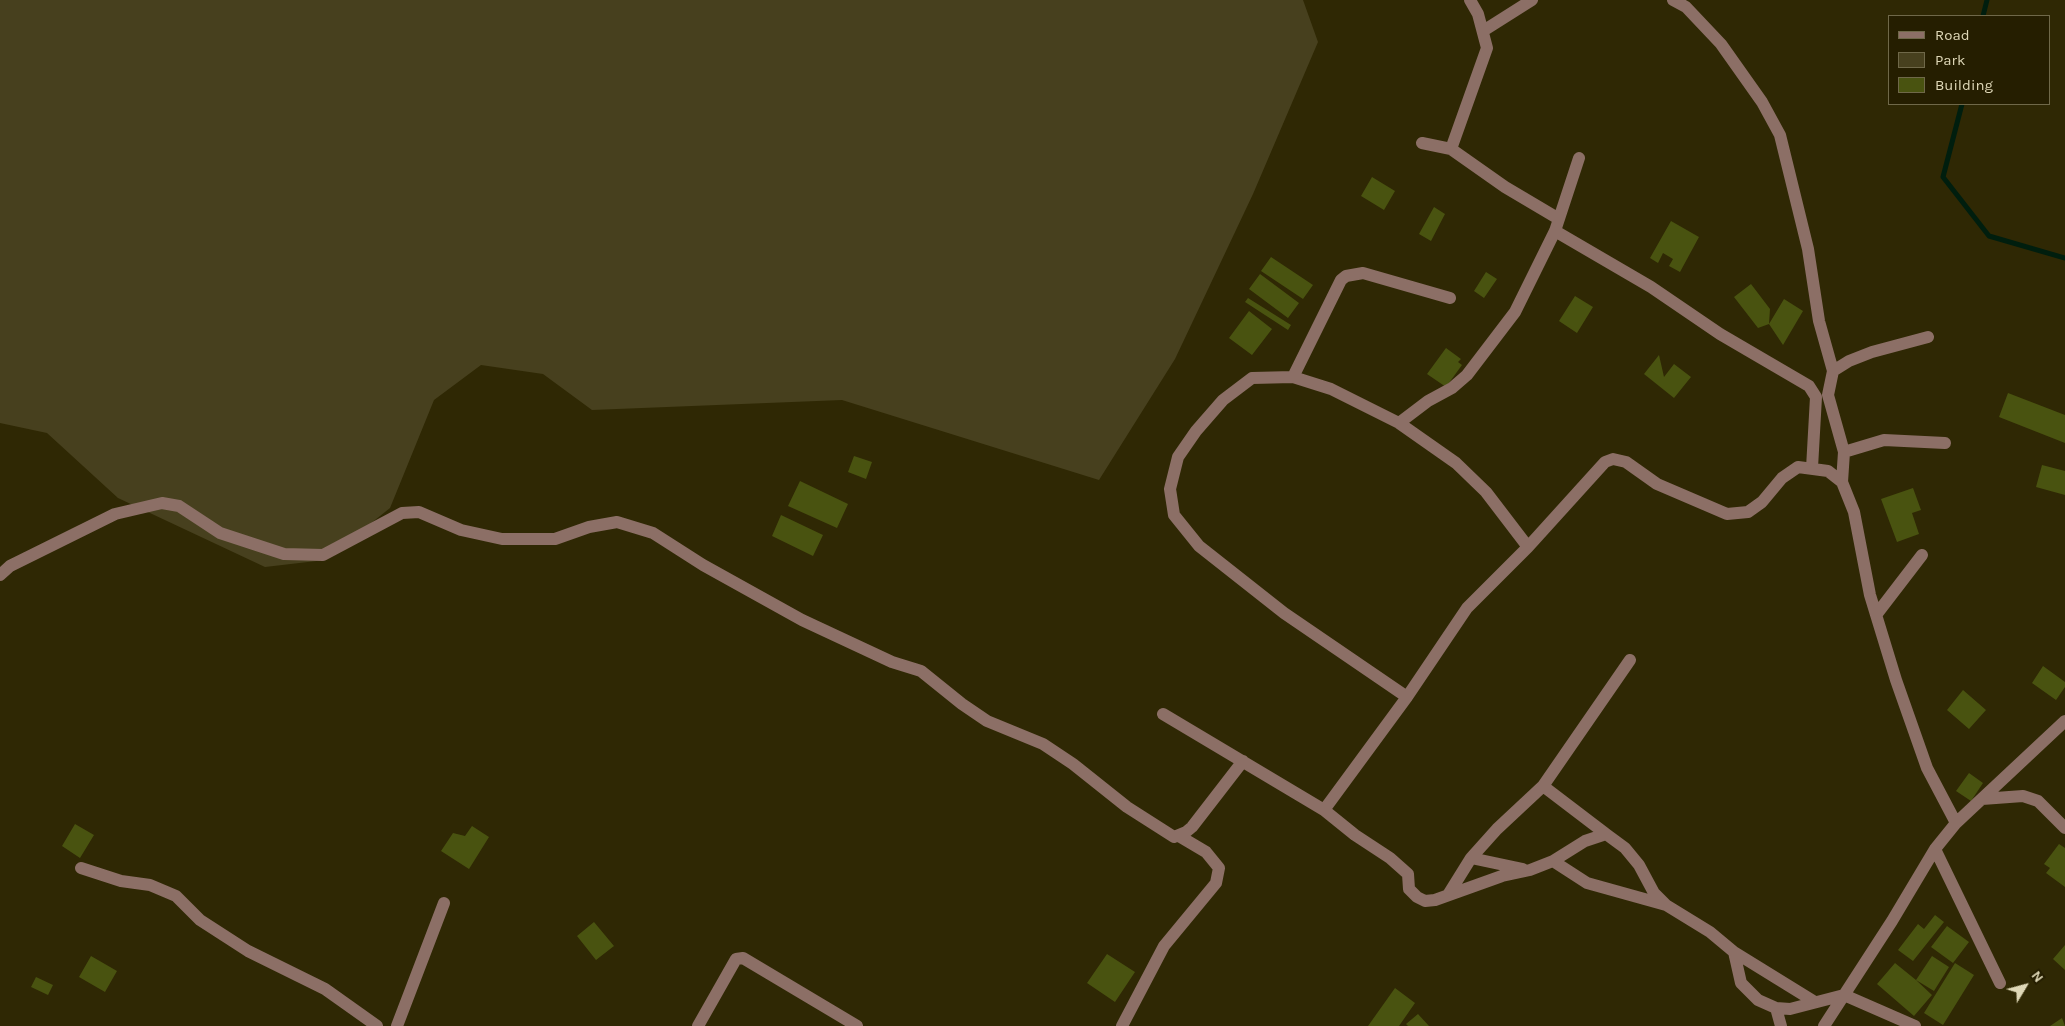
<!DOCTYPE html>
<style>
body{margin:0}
#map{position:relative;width:2065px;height:1026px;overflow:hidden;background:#2f2804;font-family:Karla,sans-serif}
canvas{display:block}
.legend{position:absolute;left:1888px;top:15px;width:162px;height:90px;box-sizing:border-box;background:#251e00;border:1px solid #6f6849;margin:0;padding:6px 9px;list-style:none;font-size:15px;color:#dfd8b7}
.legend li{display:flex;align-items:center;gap:10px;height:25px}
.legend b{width:25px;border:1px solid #6f6849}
.north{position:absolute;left:2000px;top:961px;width:50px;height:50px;-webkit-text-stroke:4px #251e00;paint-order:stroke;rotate:53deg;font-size:14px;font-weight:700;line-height:20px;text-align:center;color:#dfd8b7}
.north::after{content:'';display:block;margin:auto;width:18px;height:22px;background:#dfd8b7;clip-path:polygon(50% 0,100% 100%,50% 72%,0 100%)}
</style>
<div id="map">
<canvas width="2065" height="1026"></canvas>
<ul class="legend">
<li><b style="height:6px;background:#8c6f66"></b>Road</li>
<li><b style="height:14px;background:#47401e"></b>Park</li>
<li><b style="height:14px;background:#495310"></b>Building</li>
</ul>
<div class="north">N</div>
</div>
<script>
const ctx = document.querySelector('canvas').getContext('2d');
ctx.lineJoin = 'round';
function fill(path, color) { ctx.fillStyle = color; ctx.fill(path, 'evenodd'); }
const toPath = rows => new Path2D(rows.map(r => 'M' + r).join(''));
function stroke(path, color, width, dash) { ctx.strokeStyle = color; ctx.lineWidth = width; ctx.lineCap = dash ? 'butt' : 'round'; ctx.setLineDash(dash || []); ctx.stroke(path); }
const green = toPath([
 [0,0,1303,0,1318,42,1253,194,1175,359,1099,480,842,400,592,410,543,374,481,365,434,400,390,508,325,560,265,567,118,498,47,433,0,423]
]);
const stream = toPath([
 [1983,16,1987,0],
 [1962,104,1943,177,1989,236,2065,258]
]);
const building = toPath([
 [1372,177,1395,191,1384,210,1361,196],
 [1434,207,1445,214,1431,241,1419,234],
 [1671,221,1699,237,1680,272,1669,266,1673,259,1663,253,1658,263,1650,258],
 [1271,257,1313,285,1303,299,1261,271],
 [1486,272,1497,279,1484,298,1474,291],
 [1260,274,1299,303,1288,318,1249,289],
 [1751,284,1770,309,1769,324,1758,328,1734,297],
 [1575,296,1593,307,1577,333,1559,321],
 [1248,298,1291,325,1288,330,1245,302],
 [1784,299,1803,311,1783,345,1769,324],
 [1249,311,1272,329,1252,355,1229,338],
 [1446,348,1461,359,1458,362,1462,365,1446,387,1427,374],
 [1659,355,1664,377,1674,364,1691,377,1674,398,1644,374],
 [2008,393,2065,415,2065,443,1999,417],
 [854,456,872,462,866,479,848,472],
 [2042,465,2065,471,2065,495,2036,487],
 [800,481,848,504,837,528,788,506],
 [1913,488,1921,510,1912,513,1919,534,1897,542,1881,499],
 [781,515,823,535,813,556,772,536],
 [2043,666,2065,682,2065,687,2056,700,2032,683],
 [1963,690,1986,710,1969,729,1947,710],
 [1969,773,1983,783,1971,801,1956,791],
 [75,824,94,835,80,858,62,846],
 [472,826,489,837,469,869,441,851,453,833,465,836],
 [2059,844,2065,848,2065,887,2046,873,2050,868,2044,864],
 [1935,915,1944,922,1913,961,1898,950,1918,924,1924,929],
 [594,922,614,946,596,960,577,936],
 [1947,926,1969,942,1953,963,1931,947],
 [2065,945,2065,970,2053,959],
 [1107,954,1135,972,1115,1002,1087,983],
 [91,956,117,971,105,992,79,977],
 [1932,956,1949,967,1934,991,1916,980],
 [1895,963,1916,980,1932,995,1914,1016,1877,984],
 [1955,963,1974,975,1943,1025,1924,1013],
 [36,977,53,985,48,995,31,987],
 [1395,988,1415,1003,1399,1026,1368,1026],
 [1418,1014,1429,1026,1408,1026,1406,1024],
 [2062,1018,2065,1026,2050,1026]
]);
const minor = toPath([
 [1673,0,1686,7,1721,44,1762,102,1780,135,1808,249,1819,321,1833,371,1828,395,1844,452,1842,482],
 [1483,31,1532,0],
 [1422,143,1451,149,1505,187,1559,219],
 [1451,149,1487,48,1478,14,1470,0],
 [1555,231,1651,287,1720,334,1809,386,1816,397,1812,468],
 [1833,371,1849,361,1872,352,1928,337],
 [1293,377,1341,280,1346,276,1363,273,1450,298],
 [1399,423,1428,401,1452,388,1467,375,1515,312,1555,231,1579,158],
 [1844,452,1884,440,1945,443],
 [0,575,10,566,115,514,162,503,179,506,220,533,284,554,323,555,402,513,419,512,461,530,502,539,555,539,589,527,617,522,653,533,703,565,802,620,892,662,921,671,962,704,987,721,1043,744,1073,764,1127,807,1174,837,1186,832,1192,827,1243,761],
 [1876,615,1922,555],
 [1407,697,1284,613,1199,546,1174,515,1170,489,1178,457,1196,431,1223,400,1252,378,1293,377,1331,389,1399,423,1456,463,1486,492,1528,547],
 [1163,714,1324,810,1355,835,1390,858,1408,874,1409,889,1417,897,1425,901,1435,900,1502,876,1530,870,1553,861,1585,841,1606,834,1625,848,1639,865,1654,893,1666,905,1710,932,1734,952,1741,983,1758,1000,1776,1008,1790,1009,1844,995,1915,1026],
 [1543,786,1606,834],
 [1982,799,2023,796,2038,801,2065,828],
 [1324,810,1407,697,1467,608,1528,547,1605,462,1613,459,1626,462,1657,484,1727,514,1748,512,1762,502,1782,478,1798,467,1828,471,1842,482,1854,512,1870,595,1896,680,1927,768,1956,823],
 [1935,849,2000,983],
 [1471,858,1523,869],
 [1553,861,1587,883,1666,905],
 [81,868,121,881,150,885,176,896,200,920,248,951,325,989,377,1026],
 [1448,895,1471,858,1497,829,1543,786,1630,660],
 [1734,952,1815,1002],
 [1776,1008,1781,1026],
 [397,1026,444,903],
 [698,1026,736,959,743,958,857,1026],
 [1122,1026,1164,946,1216,883,1219,868,1206,852,1179,836],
 [1824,1026,1892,921,1935,849,1956,823,2065,721]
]);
fill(green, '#47401e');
stroke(stream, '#001e0e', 5);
fill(building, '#495310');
stroke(minor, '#8c6f66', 12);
</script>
